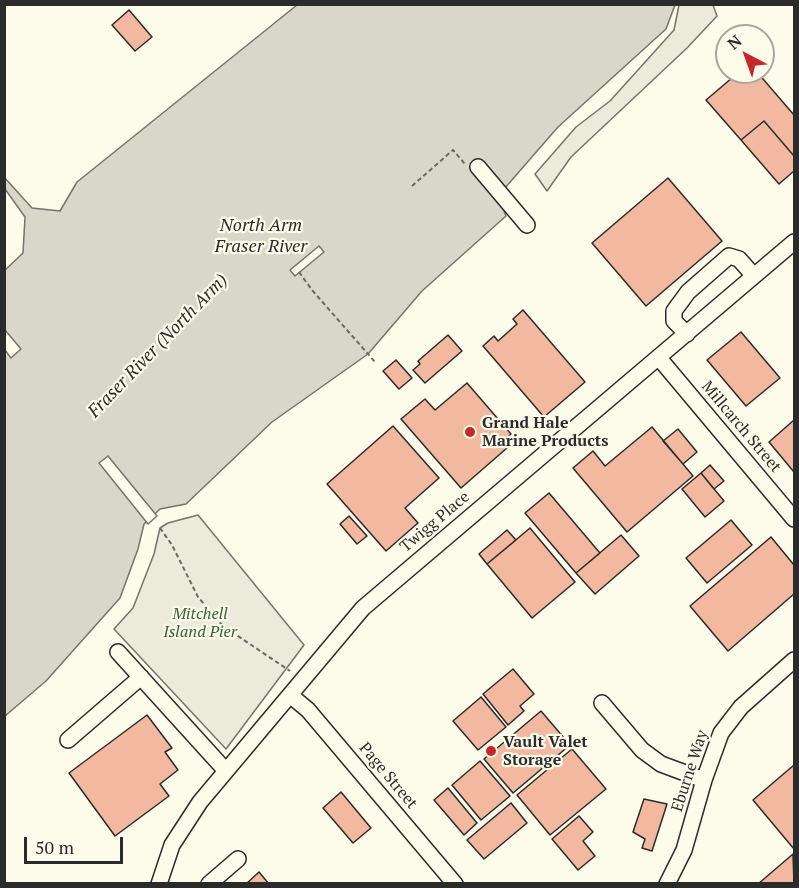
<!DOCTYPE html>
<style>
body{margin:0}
#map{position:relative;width:799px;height:888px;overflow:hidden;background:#fdfbea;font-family:"PT Serif",serif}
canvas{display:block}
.frame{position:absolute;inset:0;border:6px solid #2b2b2b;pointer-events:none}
.north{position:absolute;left:715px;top:24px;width:60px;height:60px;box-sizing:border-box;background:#fdfbea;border:2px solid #a9a89e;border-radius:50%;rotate:319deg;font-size:16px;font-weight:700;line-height:24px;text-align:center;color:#2b2b2b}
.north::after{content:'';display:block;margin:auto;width:21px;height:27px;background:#c62828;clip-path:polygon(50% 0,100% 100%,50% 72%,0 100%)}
.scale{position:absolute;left:24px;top:837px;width:99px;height:27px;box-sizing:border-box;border:3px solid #2b2b2b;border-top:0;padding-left:8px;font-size:18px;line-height:21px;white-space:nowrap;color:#2b2b2b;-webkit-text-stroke:4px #fdfbea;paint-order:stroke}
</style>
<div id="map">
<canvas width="799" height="888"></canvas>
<div class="frame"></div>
<div class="north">N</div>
<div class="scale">50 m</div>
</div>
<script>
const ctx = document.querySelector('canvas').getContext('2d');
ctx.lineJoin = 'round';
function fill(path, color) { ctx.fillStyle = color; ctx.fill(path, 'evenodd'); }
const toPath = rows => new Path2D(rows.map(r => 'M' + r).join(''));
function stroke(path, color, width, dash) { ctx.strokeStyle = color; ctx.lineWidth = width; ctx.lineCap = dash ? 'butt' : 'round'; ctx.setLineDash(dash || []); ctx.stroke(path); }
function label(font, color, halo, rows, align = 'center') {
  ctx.font = font + ' "PT Serif",serif'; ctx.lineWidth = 4.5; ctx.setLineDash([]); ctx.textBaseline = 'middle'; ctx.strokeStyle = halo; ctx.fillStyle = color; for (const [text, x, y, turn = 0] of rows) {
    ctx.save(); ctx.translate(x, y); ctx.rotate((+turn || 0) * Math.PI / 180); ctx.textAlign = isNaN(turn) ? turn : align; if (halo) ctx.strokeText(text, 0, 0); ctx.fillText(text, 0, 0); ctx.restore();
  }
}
const green = toPath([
 [679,5,713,5,717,16,687,48,571,157,547,191,535,174,576,127,610,101,674,30,679,5],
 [198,515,304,645,226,749,114,629,133,608,154,554,160,528,168,523,198,515]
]);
const water = toPath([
 [297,5,675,5,666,29,558,127,498,196,506,216,422,291,368,354,272,422,186,504,160,509,144,524,138,549,120,598,46,681,5,716,4,271,23,253,25,217,5,189,4,177,32,208,60,211,77,182,297,5]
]);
const pier = toPath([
 [319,246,324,252,295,276,290,270,319,246],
 [5,330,21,349,11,358,5,350,5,330],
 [108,456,157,516,148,524,99,463,108,456]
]);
const building = toPath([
 [129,10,152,37,135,51,112,25,129,10],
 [739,72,757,72,794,115,794,156,764,121,741,140,706,100,739,72],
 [764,121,794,156,794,171,779,184,741,140,764,121],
 [668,178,722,241,646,306,592,243,668,178],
 [523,310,585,382,544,417,483,346,494,336,498,341,517,324,513,319,523,310],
 [741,332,780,378,746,406,707,360,741,332],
 [448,335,462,351,425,383,413,370,420,364,418,361,448,335],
 [396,360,412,378,399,389,383,371,396,360],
 [467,383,511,434,502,442,507,448,461,488,401,419,425,399,435,410,467,383],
 [794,420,794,472,769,442,794,420],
 [393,426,439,478,405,508,418,523,386,551,327,484,393,426],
 [652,427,693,476,627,532,573,468,593,451,605,466,652,427],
 [678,429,697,452,683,464,663,441,678,429],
 [710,465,724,481,714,489,701,473,710,465],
 [701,473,724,501,705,517,682,489,701,473],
 [549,493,600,553,576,573,525,513,549,493],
 [349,516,367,536,357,544,340,524,349,516],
 [731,520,752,545,707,583,686,558,731,520],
 [530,528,575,582,532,618,487,564,530,528],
 [507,530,516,540,487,564,479,554,507,530],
 [621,535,639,556,595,594,576,573,621,535],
 [771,537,794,565,794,594,728,651,690,606,771,537],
 [513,669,534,694,520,706,524,711,508,725,483,694,513,669],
 [481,697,506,727,478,750,453,721,481,697],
 [541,711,570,745,513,793,484,759,541,711],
 [147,715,172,748,165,752,178,770,160,784,169,796,115,836,69,773,147,715],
 [572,749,606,789,550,835,517,795,572,749],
 [480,761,510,796,481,820,452,785,480,761],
 [794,765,794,849,753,800,794,765],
 [448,788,477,823,464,835,434,800,448,788],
 [341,792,371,828,353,843,323,808,341,792],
 [644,799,667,804,652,851,642,848,645,839,633,832,644,799],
 [511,803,527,823,484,859,467,840,511,803],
 [579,816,593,832,583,841,595,856,578,870,552,839,579,816],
 [793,854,794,884,758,884,793,854],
 [259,872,269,884,246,884,259,872]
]);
const path = toPath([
 [412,186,453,150,465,164],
 [299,272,312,290,375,362],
 [160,528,172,545,198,597,223,626,290,671]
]);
const minor = toPath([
 [478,167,527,225],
 [687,334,674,321,674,311,688,292,729,256,739,259,754,276],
 [659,358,794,519],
 [118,652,226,771],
 [290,695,308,710,455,884],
 [602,703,642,750,661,764,704,780],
 [68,740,141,677],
 [159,884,172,845,200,802,363,608,794,242],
 [209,884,238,859],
 [667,884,684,850,704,780,721,733,741,707,794,660]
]);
const markers = [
 [470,432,6,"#c62828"],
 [491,751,6,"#c62828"]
];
const poiNames = [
 ["Grand Hale",482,423],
 ["Marine Products",482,441],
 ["Vault Valet",503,742],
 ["Storage",503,760]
];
const streetNames = [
 ["Millcarch Street",741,427,50],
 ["Twigg Place",435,522,-40],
 ["Eburne Way",690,771,-72],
 ["Page Street",388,776,50]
];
const parkNames = [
 ["Mitchell",200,614],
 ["Island Pier",200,632]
];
const waterNames = [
 ["North Arm",261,226],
 ["Fraser River",261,247],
 ["Fraser River (North Arm)",158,346,-46]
];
fill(green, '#ecebdb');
stroke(green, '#74746e', 1.5);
fill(water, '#d8d7c9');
stroke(water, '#74746e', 1.5);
fill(pier, '#fdfbea');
stroke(pier, '#74746e', 1.5);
fill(building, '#f2b8a0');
stroke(building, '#2b2b2b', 1.5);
stroke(minor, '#2b2b2b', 18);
stroke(path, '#6a6964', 2, [4.5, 3]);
stroke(minor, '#fdfbea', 15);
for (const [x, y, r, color] of markers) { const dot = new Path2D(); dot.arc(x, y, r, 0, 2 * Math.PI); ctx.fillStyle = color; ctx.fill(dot); stroke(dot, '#fdfbea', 2); }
label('bold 16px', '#2b2b2b', '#fdfbea', poiNames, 'left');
label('16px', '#2b2b2b', '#fdfbea', streetNames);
label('italic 16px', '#34623c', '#fdfbea', parkNames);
label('italic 18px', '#2b2b2b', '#fdfbea', waterNames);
</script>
